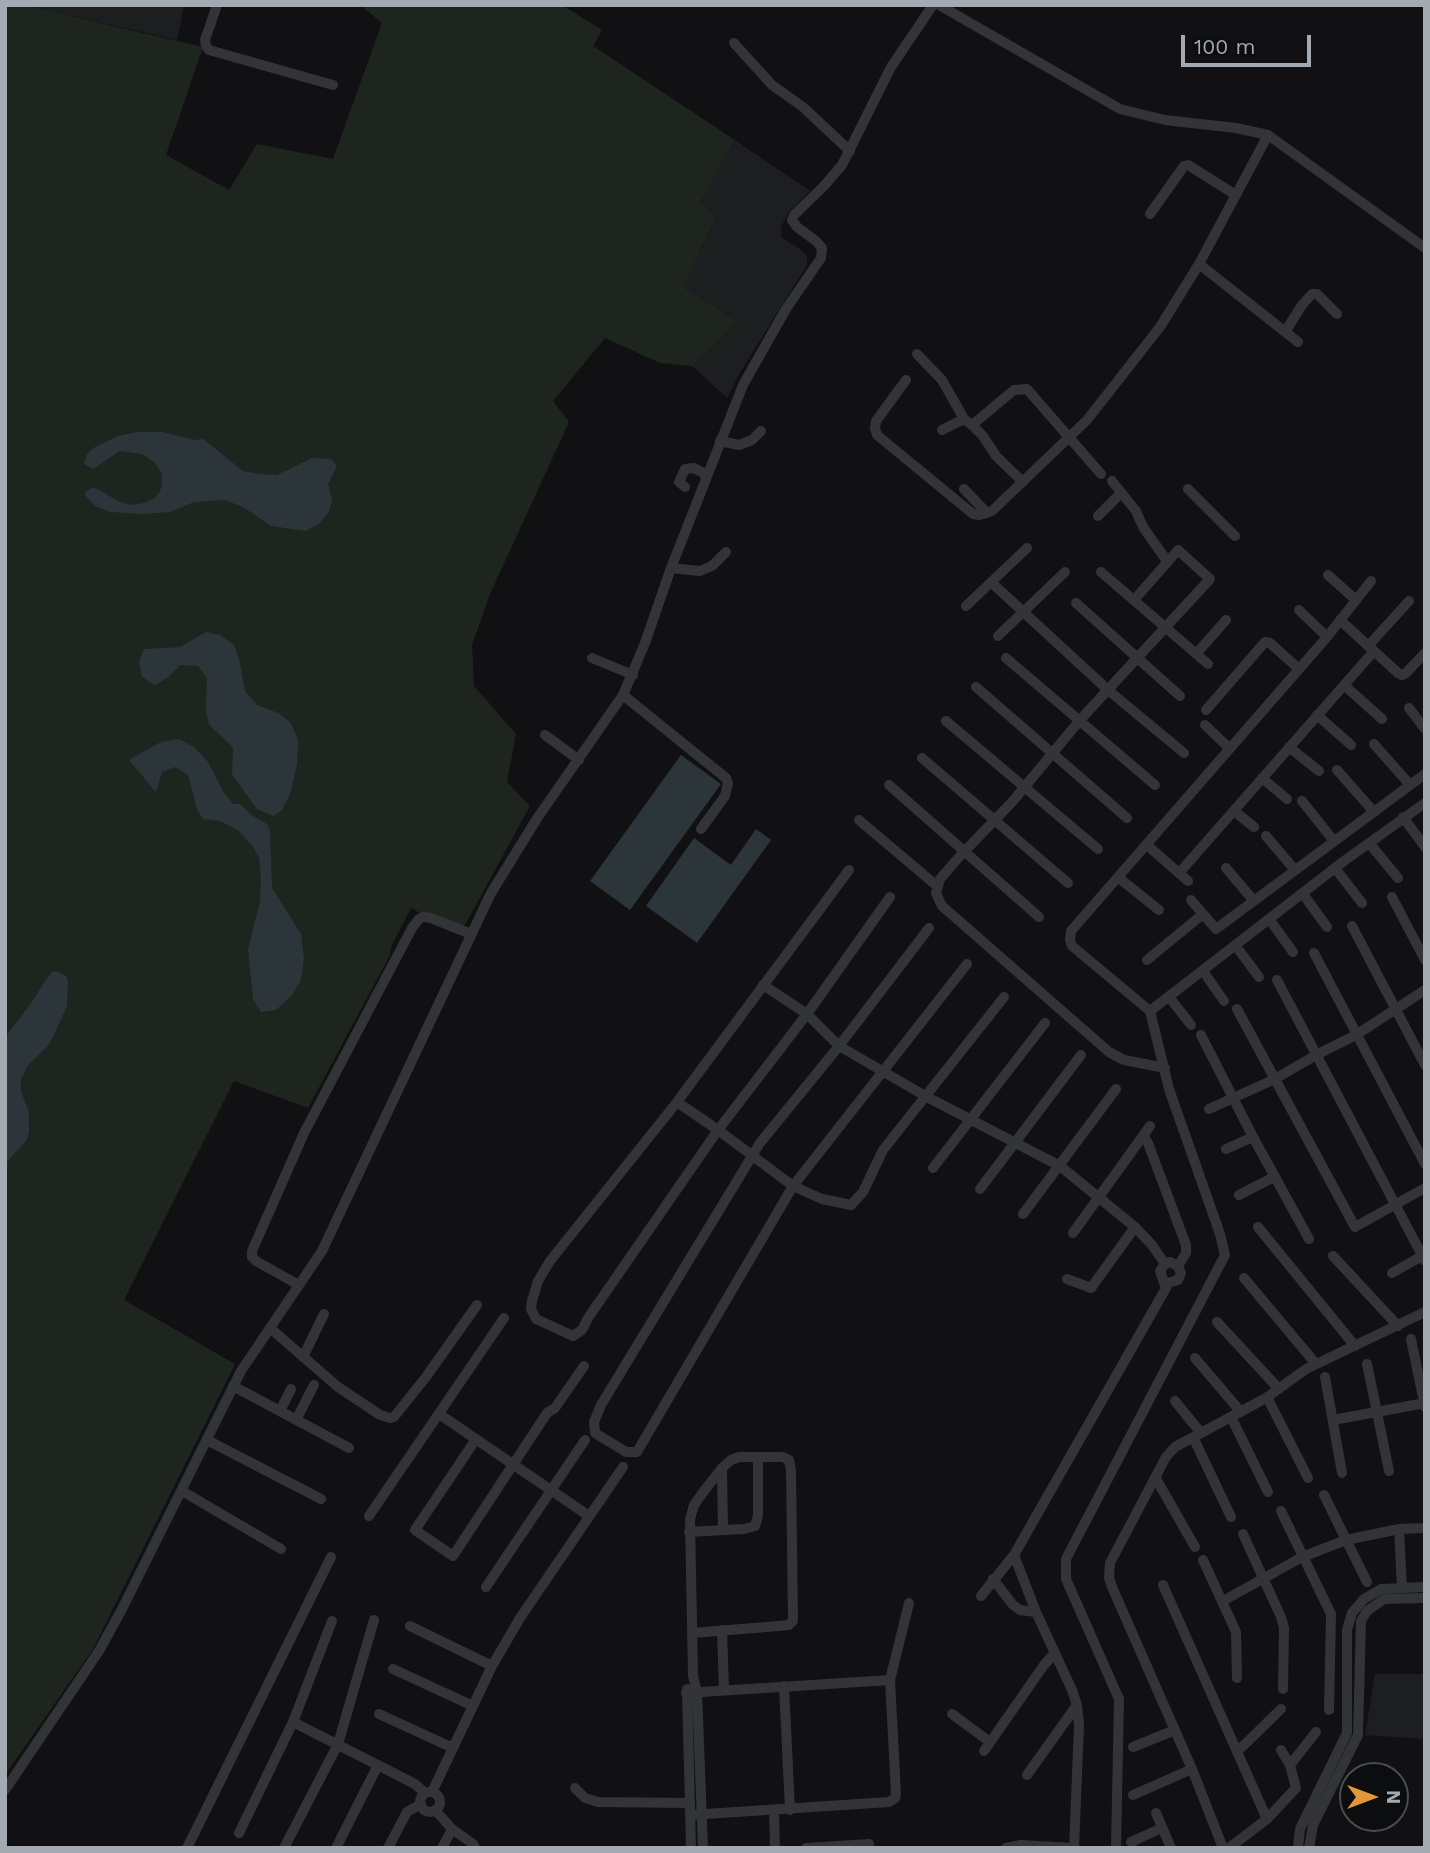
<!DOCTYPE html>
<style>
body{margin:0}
#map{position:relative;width:1430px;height:1853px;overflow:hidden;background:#111113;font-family:"Work Sans",sans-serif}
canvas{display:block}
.frame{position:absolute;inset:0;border:7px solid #a4aab2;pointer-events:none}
.north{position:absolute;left:1339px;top:1762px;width:70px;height:70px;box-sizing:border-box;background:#0c0d0e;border:2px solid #494c50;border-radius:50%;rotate:90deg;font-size:19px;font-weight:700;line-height:28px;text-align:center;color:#a4aab2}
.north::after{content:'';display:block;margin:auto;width:24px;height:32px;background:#e39639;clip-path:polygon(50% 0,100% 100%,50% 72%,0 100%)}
.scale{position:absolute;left:1181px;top:35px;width:130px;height:32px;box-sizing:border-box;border:4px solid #a4aab2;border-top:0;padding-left:9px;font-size:21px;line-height:24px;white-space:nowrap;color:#a4aab2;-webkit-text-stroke:5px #0c0d0e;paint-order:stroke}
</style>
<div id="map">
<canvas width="1430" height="1853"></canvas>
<div class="frame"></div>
<div class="north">N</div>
<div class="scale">100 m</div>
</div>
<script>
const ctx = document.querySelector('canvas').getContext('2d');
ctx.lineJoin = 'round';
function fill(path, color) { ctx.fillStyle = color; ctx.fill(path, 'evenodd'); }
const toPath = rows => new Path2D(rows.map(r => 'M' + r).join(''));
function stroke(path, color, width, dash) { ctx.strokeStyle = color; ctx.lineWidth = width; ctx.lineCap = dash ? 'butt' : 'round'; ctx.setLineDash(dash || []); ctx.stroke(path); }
const built = toPath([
 [24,5,184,5,177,40],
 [735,140,810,191,788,213,781,227,781,237,800,249,807,256,807,265,739,374,727,398,692,366,738,322,683,287,716,218,701,201],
 [1375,1674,1425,1674,1425,1739,1365,1735]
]);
const green = toPath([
 [5,5,24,5,203,47,166,155,229,190,257,144,333,159,382,23,364,8,366,5,562,5,602,30,593,46,735,140,701,201,716,218,683,287,738,322,692,366,660,363,605,338,553,401,569,422,490,594,472,645,474,686,516,734,507,782,530,806,460,934,411,908,391,947,390,955,308,1108,234,1081,124,1300,235,1364,93,1649,5,1775]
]);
const water = toPath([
 [138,432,163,432,194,440,203,439,243,471,260,474,277,475,312,458,331,459,337,466,328,484,332,501,329,512,320,523,306,531,271,526,243,507,225,500,194,502,170,512,143,514,111,512,95,506,85,495,86,491,94,487,118,501,130,505,144,503,155,498,159,493,162,486,162,473,155,463,142,454,120,451,93,469,84,464,87,454,95,447,118,436],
 [206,632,220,635,234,645,239,658,245,691,257,705,278,713,291,723,298,740,297,764,290,794,282,810,273,816,257,809,232,774,233,747,209,725,206,710,207,678,198,666,180,665,167,678,155,685,142,677,139,661,144,649,180,647],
 [179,739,194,747,208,762,224,793,233,804,240,804,253,816,267,824,270,831,272,888,301,934,304,958,301,980,292,995,276,1010,261,1012,253,999,248,949,260,901,261,880,259,858,252,845,238,830,220,821,203,819,197,809,188,775,175,767,162,772,156,792,129,760,161,742],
 [681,755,721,784,630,910,590,881],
 [756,829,771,840,697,943,646,906,694,838,731,865],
 [57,971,66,976,68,981,67,1006,53,1037,47,1047,28,1065,21,1079,21,1092,29,1112,29,1132,26,1141,5,1164,5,1037,30,1005,46,980,52,972]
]);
const minor = toPath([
 [217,5,205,40,206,46,209,50,333,85],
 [939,5,1120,109,1165,120,1236,128,1268,135,1425,248],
 [734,43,772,85,803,107,850,151],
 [1150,214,1184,166,1188,165,1236,195],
 [1199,264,1298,342],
 [1285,332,1302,305,1312,294,1317,294,1337,314],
 [917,354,942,380,964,419,972,425,1014,390,1027,389,1101,474],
 [906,380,876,421,875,428,877,435,973,514,979,515,992,511,1087,420,1160,327,1199,264,1268,135],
 [972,425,983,436,996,456,1023,482],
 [942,430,964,419],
 [720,441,739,445,752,440,761,431],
 [1112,481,1136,511,1143,527,1167,561],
 [685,487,679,482,685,469,694,468,707,475],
 [964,489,987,513],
 [1188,489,1235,536],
 [1098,516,1121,493],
 [671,568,700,571,712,566,726,552],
 [1101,572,1208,664],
 [1328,575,1356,600],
 [992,583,1108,690,1184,753],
 [1134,600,1178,550,1210,579,1080,720,1013,801,960,856,940,879,936,893,942,906,1109,1052,1124,1060,1165,1068],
 [1076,603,1180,696],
 [966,606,1027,548],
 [1299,610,1327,637],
 [1340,620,1398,673,1402,675,1406,673,1425,653],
 [998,636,1065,572],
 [1368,646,1409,601],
 [1196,654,1226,620],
 [592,658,633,675],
 [1006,658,1155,785],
 [1344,685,1382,719],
 [976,687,1127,818],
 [623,695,726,778,728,783,725,796,701,829],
 [1409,708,1425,729],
 [1206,710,1265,642,1270,643,1299,669],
 [1317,715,1351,745],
 [946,721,1098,849],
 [1205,725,1229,748],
 [545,735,579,760],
 [1374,744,1410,785],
 [1289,747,1319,771],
 [922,758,1068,883],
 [1337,770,1374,812],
 [1262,778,1287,799],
 [889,785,1039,917],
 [1302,801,1334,841],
 [1234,811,1254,827],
 [1403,817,1425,847],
 [859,820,937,886],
 [1266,836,1295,870],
 [1369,843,1398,878],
 [1147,845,1188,881],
 [1226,868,1254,901],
 [1335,868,1362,903],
 [849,870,677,1102,550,1261,538,1281,532,1301,531,1309,536,1319,573,1336,582,1330,588,1318,718,1130,807,1014,890,897],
 [1180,872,1374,651],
 [1119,878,1159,910],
 [1303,894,1327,927],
 [1392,897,1425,960],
 [1191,900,1216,929,1425,774],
 [1269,919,1293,952],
 [1352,926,1425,1065],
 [929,928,839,1046,760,1143,601,1405,594,1422,595,1433,626,1452,637,1452,793,1186,967,964],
 [1235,945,1259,977],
 [1314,953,1425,1164],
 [1147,960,1203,914],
 [1203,971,1224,1001],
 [1277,980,1425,1261],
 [763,985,807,1014,839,1046,927,1097,1060,1166,1135,1227,1152,1245,1165,1264],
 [1170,998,1191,1025],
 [1237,1009,1355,1227,1425,1188],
 [1150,1011,1344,861,1425,803],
 [1201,1035,1253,1137,1309,1239],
 [677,1102,718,1130,793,1186,822,1199,851,1205,863,1192,883,1150,1004,997],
 [1209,1109,1275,1079,1316,1055,1356,1035,1425,990],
 [1143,1136,1148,1143,1186,1245,1186,1253,1178,1266],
 [1226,1149,1253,1137],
 [933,1168,1045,1023],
 [980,1189,1081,1055],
 [1239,1195,1274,1177],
 [1023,1214,1116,1089],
 [1258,1227,1355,1346],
 [1073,1233,1150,1126],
 [1333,1256,1398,1326],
 [1170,1262,1178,1266,1181,1273,1178,1280,1168,1283,1166,1288,1160,1271,1165,1264,1170,1262],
 [1392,1273,1422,1256],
 [1244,1278,1316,1364],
 [1067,1279,1091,1288,1135,1227],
 [299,1285,256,1261,252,1257,252,1251,304,1133,412,928,419,919,423,917,431,918,471,934],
 [1217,1322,1279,1389],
 [270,1328,338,1387,380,1415,390,1418,394,1417,426,1377,477,1305],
 [1411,1339,1425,1407],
 [303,1357,324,1314],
 [1195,1358,1241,1412],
 [1367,1364,1389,1471],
 [1325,1377,1342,1473],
 [233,1386,349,1448],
 [1267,1397,1308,1478],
 [1175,1401,1201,1433],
 [280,1411,291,1389],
 [439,1414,589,1516],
 [1231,1417,1268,1492],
 [296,1420,314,1385],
 [1333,1420,1425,1403],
 [1193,1437,1231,1517],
 [476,1439,415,1530,453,1556,547,1413,555,1408,584,1366],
 [207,1440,321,1499],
 [722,1469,723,1530],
 [1155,1477,1195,1547],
 [182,1491,281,1549],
 [1324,1495,1367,1582],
 [1281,1511,1331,1614,1329,1710],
 [369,1516,504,1318],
 [1399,1529,1402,1587],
 [689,1532,744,1529,755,1526,758,1516,758,1457],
 [1243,1534,1281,1617,1284,1628,1283,1689],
 [1203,1560,1236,1632,1237,1678],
 [993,1579,1013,1605,1020,1610,1036,1612],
 [1163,1585,1267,1819],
 [486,1587,585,1440],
 [981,1596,1014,1555],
 [1223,1601,1302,1557,1346,1540,1399,1529,1425,1528],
 [410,1626,492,1666],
 [722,1630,724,1689],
 [692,1633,779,1626,789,1625,793,1621,791,1470,789,1460,783,1457,739,1457,731,1460,722,1468,704,1491,694,1505,690,1519,693,1676,697,1692,703,1848],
 [393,1669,473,1706],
 [890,1680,909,1603],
 [784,1686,790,1810],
 [687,1689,691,1848],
 [686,1693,890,1680,896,1794,895,1798,889,1802,690,1815],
 [379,1714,453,1748],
 [952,1714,990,1742],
 [293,1722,415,1784,425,1793],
 [1133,1747,1175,1730],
 [984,1751,1044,1665,1055,1653],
 [1237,1752,1281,1709],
 [1290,1765,1316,1732],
 [1027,1775,1077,1705],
 [575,1788,585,1798,598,1802,689,1803],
 [5,1790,99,1651,121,1611,241,1371,322,1251,491,893,538,817,623,695,645,643,671,568,743,385,786,309,821,258,822,248,816,241,797,227,792,220,794,215,824,186,842,165,891,67,933,5],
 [432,1792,492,1666,520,1618,623,1467],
 '420 1802a10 10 0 1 1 20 0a10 10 0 1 1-20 0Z',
 [1133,1795,1192,1769],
 [435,1810,452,1829,473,1844,475,1848],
 [774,1811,775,1848],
 [1156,1813,1171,1848],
 [239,1833,293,1722,332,1621],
 [1131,1842,1162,1828],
 [187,1848,331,1557],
 [284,1848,338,1744,374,1620],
 [336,1848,378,1765],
 [388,1848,407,1812,421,1804],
 [442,1848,452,1829],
 [806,1848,869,1844],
 [1006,1848,1021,1845,1074,1848,1079,1725,1077,1705,1072,1690,1036,1612,1014,1555,1166,1288],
 [1116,1848,1119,1699,1066,1579,1066,1559,1225,1255,1220,1234,1169,1089,1150,1011,1072,946,1070,940,1071,931,1327,637,1371,581],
 [1223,1848,1192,1769,1112,1587,1109,1578,1110,1563,1166,1457,1175,1447,1266,1398,1306,1369,1425,1312],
 [1229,1848,1267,1819,1296,1788,1290,1765,1281,1750],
 [1298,1848,1300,1829,1347,1733,1347,1630,1352,1613,1364,1599,1381,1589,1425,1587],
 [1309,1848,1313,1825,1358,1735,1361,1621,1367,1611,1384,1599,1425,1598]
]);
fill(built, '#1d1e20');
fill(green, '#1e251e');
fill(water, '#2c353a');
stroke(minor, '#333437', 10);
</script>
